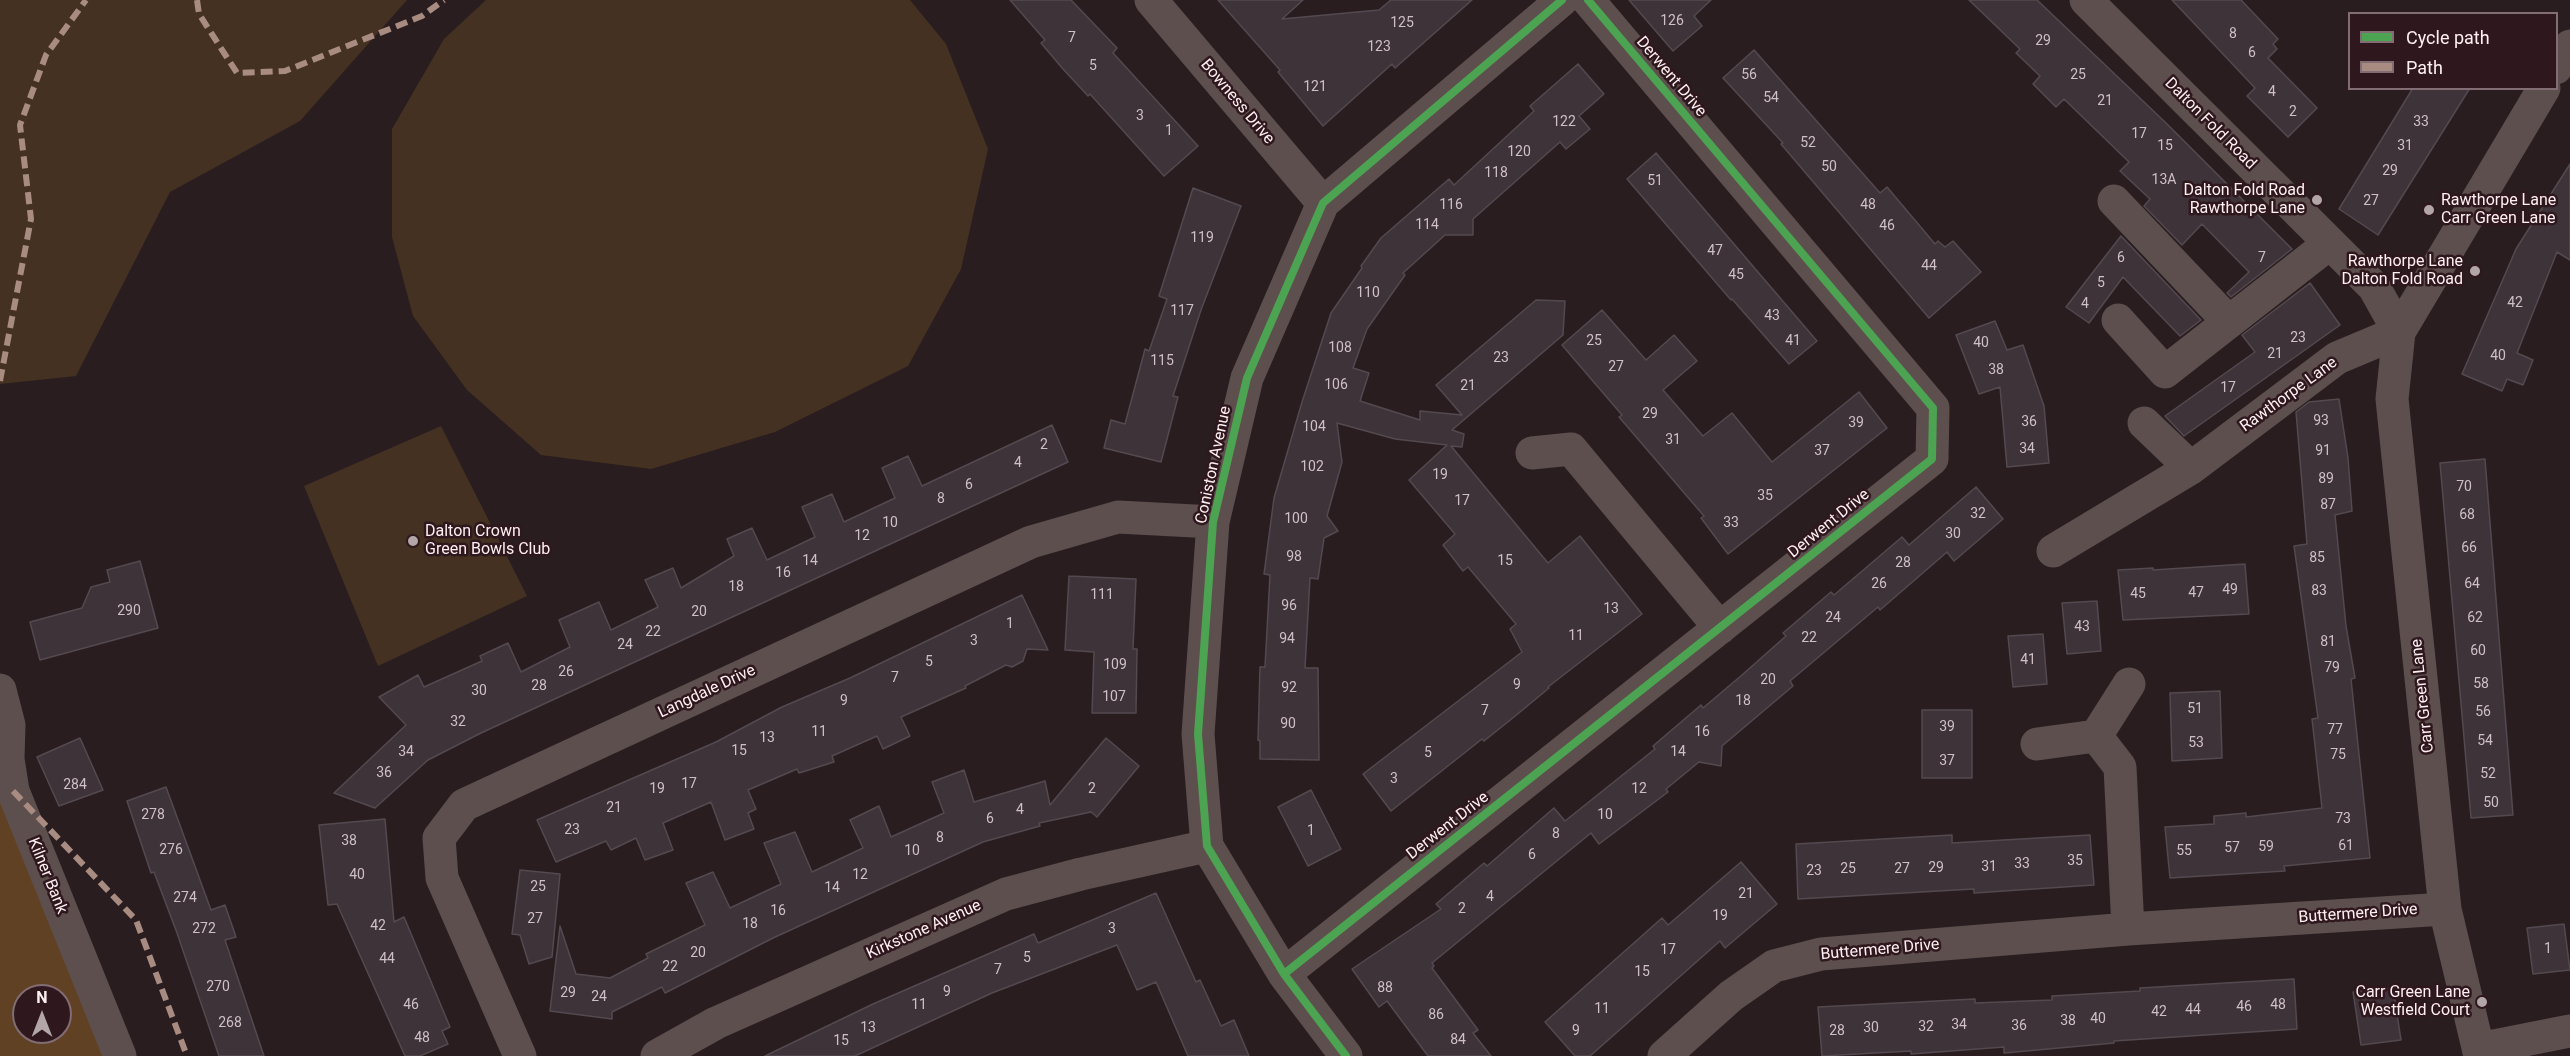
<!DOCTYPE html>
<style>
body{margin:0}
#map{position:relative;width:2570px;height:1056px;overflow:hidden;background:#291d20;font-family:Roboto,sans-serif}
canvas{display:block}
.legend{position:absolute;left:2348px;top:12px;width:210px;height:78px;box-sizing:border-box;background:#2f171e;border:2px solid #816d73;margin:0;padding:8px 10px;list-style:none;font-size:18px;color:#fdeff2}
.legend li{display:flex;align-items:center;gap:12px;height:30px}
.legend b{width:30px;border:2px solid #816d73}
.north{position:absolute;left:12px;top:984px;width:60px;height:60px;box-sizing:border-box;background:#2f171e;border:2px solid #816d73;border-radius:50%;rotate:0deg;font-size:16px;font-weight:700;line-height:24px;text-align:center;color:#fdeff2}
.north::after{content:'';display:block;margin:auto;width:21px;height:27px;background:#b3a6a8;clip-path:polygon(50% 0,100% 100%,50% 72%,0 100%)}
</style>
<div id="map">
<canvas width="2570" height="1056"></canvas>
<ul class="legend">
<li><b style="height:8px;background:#4ca352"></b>Cycle path</li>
<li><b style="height:8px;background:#a88b81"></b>Path</li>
</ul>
<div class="north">N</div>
</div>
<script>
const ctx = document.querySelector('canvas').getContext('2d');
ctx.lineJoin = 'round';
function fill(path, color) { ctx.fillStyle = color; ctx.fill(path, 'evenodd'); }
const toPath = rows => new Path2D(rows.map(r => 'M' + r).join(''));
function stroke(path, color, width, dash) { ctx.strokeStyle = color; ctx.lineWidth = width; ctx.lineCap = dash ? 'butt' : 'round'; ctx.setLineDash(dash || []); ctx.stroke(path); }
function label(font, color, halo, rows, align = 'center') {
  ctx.font = font + ' Roboto,sans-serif'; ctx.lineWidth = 5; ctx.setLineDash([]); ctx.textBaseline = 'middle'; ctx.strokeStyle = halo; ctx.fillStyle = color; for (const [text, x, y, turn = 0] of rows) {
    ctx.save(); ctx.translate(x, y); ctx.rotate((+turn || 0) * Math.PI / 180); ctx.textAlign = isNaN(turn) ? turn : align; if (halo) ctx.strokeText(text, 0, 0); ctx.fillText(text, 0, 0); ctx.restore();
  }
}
const green = toPath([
 [0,0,407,0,300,121,170,192,76,376,0,384],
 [486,0,910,0,946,44,988,149,961,269,908,366,775,432,651,469,541,455,467,390,413,316,392,237,392,129,444,39],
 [441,426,527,596,378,666,304,486]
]);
const forest = toPath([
 [0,782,104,1056,0,1056],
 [24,996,60,996,60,1032,24,1032]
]);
const building = toPath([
 [1010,0,1071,0,1117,48,1113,53,1198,146,1164,176,1090,94,1088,96,1063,69,1041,43,1045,40,1010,0],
 [1218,0,1303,0,1282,19,1379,10,1391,0,1472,0,1395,68,1392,64,1323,126,1278,72,1280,70,1218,0],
 [1629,0,1711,0,1694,16,1702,26,1673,51,1629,0],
 [1969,0,2037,0,2166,123,2292,249,2231,297,2227,293,2249,272,2202,224,2182,245,2144,206,2150,199,2120,171,2129,162,2064,99,2056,107,2033,84,2040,76,2016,53,2020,49,1969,0],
 [2172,0,2241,0,2278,39,2273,44,2277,49,2268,58,2317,108,2288,137,2247,96,2255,88,2172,0],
 [1754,50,1880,193,1887,187,1935,244,1938,241,1945,247,1953,241,1981,272,1929,318,1781,144,1783,143,1723,78,1754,50],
 [1578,64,1604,94,1579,116,1590,129,1566,149,1560,142,1473,219,1473,235,1445,235,1403,273,1405,275,1367,329,1353,368,1369,373,1360,401,1420,420,1420,411,1462,415,1436,385,1536,300,1565,301,1563,335,1452,430,1464,434,1462,447,1451,446,1548,563,1580,536,1642,614,1548,687,1549,688,1514,717,1484,741,1482,739,1391,811,1363,774,1522,652,1510,629,1516,624,1468,567,1463,571,1443,545,1455,534,1409,480,1447,445,1395,439,1337,423,1342,462,1327,516,1338,531,1324,538,1318,579,1310,578,1305,668,1318,668,1319,760,1260,759,1260,741,1258,740,1260,667,1265,667,1270,575,1264,574,1274,498,1302,402,1331,313,1362,268,1361,266,1381,238,1449,179,1454,185,1534,111,1530,106,1578,64],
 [2413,88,2470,88,2378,235,2339,209,2413,88],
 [1656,153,1817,341,1789,364,1732,299,1731,300,1627,179,1656,153],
 [2570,164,2570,260,2557,252,2517,353,2533,360,2523,385,2507,379,2502,391,2462,374,2516,249,2570,164],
 [1193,188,1241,206,1201,310,1173,396,1178,397,1161,462,1104,448,1111,420,1125,424,1145,349,1149,351,1167,299,1159,296,1193,188],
 [2121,236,2201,320,2180,336,2123,277,2089,323,2066,307,2121,236],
 [2310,283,2340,325,2184,436,2165,416,2255,352,2242,335,2310,283],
 [1602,310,1646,360,1674,335,1697,361,1663,390,1703,436,1732,413,1772,462,1859,392,1887,428,1728,554,1701,518,1704,516,1619,417,1622,415,1562,345,1602,310],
 [1995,321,2007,350,2023,345,2044,406,2049,463,2007,467,2000,387,1979,394,1956,335,1995,321],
 [2339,399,2348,458,2352,511,2335,515,2346,626,2355,678,2351,679,2370,858,2284,866,2285,871,2170,878,2165,827,2214,824,2214,816,2246,813,2246,817,2322,808,2312,719,2318,718,2294,546,2307,544,2296,412,2309,402,2339,399],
 [1052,425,1068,462,481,733,428,760,375,808,334,793,406,725,379,697,418,675,424,687,482,661,480,656,508,643,521,672,570,647,559,620,599,602,611,630,658,607,645,580,673,568,681,588,734,556,727,539,752,528,767,560,815,537,802,507,832,494,844,522,895,498,882,468,908,456,922,486,1052,425],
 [2485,459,2513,815,2471,818,2440,463,2485,459],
 [1976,487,2003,519,1954,561,1947,552,1880,610,1878,607,1790,681,1793,686,1722,746,1721,766,1699,762,1666,789,1668,792,1599,844,1591,833,1432,963,1434,966,1432,968,1478,1030,1473,1033,1491,1056,1428,1056,1387,1001,1379,1007,1352,969,1441,909,1436,904,1484,863,1487,866,1554,808,1565,821,1655,749,1653,746,1701,705,1703,708,1742,675,1786,636,1783,633,1831,592,1834,595,1902,537,1909,545,1976,487],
 [140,561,158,628,40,660,30,622,82,608,91,587,110,582,107,570,140,561],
 [2245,564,2249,614,2123,620,2118,570,2153,568,2153,570,2245,564],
 [1069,576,1136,579,1133,649,1137,649,1136,713,1092,713,1094,652,1065,650,1069,576],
 [1022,595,1048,650,1027,649,1023,661,1012,667,1006,665,965,686,966,688,901,717,910,736,883,749,877,736,832,756,834,762,799,773,797,769,748,790,756,809,748,813,754,829,725,840,711,802,663,823,673,850,645,860,636,838,611,850,606,841,556,862,537,820,716,742,782,707,850,678,1022,595],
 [2097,601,2101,651,2067,654,2062,603,2097,601],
 [2043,634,2047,684,2013,687,2008,636,2043,634],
 [2220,691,2222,758,2172,761,2170,693,2220,691],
 [1922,710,1972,710,1972,778,1922,778,1922,710],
 [80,738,103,790,59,806,37,757,80,738],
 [1106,738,1139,766,1097,817,1091,812,1039,823,1040,826,983,842,773,938,665,993,662,987,612,1012,612,1019,550,1011,560,926,576,974,610,978,648,958,646,954,705,925,686,883,713,872,730,908,781,884,764,843,795,832,812,872,863,848,850,820,879,806,891,837,944,813,932,782,964,770,974,802,1045,781,1050,805,1106,738],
 [166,787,211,910,225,905,236,937,225,940,264,1056,219,1056,177,933,154,872,151,873,127,801,166,787],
 [1311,790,1341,849,1308,866,1278,807,1311,790],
 [385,819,394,922,404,917,450,1027,442,1031,448,1044,420,1056,405,1056,337,904,328,905,319,825,385,819],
 [1952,835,1952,843,2090,835,2094,885,1974,893,1974,889,1798,899,1796,844,1952,835],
 [1741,862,1777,904,1725,948,1720,941,1590,1056,1575,1056,1545,1022,1662,918,1668,925,1741,862],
 [520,870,560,874,552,957,529,964,520,935,512,934,520,870],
 [1156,893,1196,982,1200,980,1221,1026,1234,1020,1249,1056,1188,1056,1156,982,1137,990,1117,945,992,993,855,1056,765,1056,873,1004,1034,934,1038,943,1156,893],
 [2564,924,2570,970,2533,974,2527,928,2564,924],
 [2294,979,2297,1029,2114,1041,2114,1043,2004,1053,2004,1047,1911,1054,1911,1051,1822,1056,1818,1007,1975,999,1975,1003,2052,1000,2052,996,2140,991,2140,988,2294,979],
 [2393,988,2401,1040,2361,1045,2353,992,2393,988]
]);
const minor = toPath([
 [1151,0,1323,203],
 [2086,0,2374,287,2399,332],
 [2556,68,2570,46],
 [2114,201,2229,322],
 [2118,320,2165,372,2330,243],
 [2399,332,2392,399,2445,909,2480,1056],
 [2144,423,2191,468],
 [1532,453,1571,449,1720,628],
 [2053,551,2191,468,2337,358,2399,332,2544,88],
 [0,690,9,725,8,759,13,791,120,1056],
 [2037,744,2096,736],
 [2128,929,2120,767,2096,736,2129,684],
 [1284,974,1932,459,1933,408,1588,0],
 [2479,1049,2570,1031],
 [520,1056,442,878,439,838,464,805,1031,542,1118,517,1213,522],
 [657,1056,716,1023,1006,894,1081,874,1207,846],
 [1346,1056,1284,974,1207,846,1198,734,1213,522,1247,378,1323,203,1562,0],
 [1664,1056,1731,996,1774,966,1821,954,2128,929,2445,909]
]);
const quiet = toPath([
 [197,0,199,14,237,73,285,71,422,16,444,0],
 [0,381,31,219,20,125,46,55,86,0],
 [13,791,136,920,187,1056]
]);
const cycleway = toPath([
 [1284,974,1932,459,1933,408,1588,0],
 [1346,1056,1284,974,1207,846,1198,734,1213,522,1247,378,1323,203,1562,0]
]);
const markers = [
 [2317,200,6,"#b3a6a8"],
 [2429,210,6,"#b3a6a8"],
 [2475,271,6,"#b3a6a8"],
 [413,541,6,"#b3a6a8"],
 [2482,1002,6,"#b3a6a8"]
];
const numberNames = [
 ["126",1672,21],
 ["125",1402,23],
 ["8",2233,34],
 ["7",1072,38],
 ["29",2043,41],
 ["123",1379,47],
 ["6",2252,53],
 ["5",1093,66],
 ["56",1749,75],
 ["25",2078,75],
 ["121",1315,87],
 ["4",2272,92],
 ["54",1771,98],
 ["21",2105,101],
 ["2",2293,112],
 ["3",1140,116],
 ["122",1564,122],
 ["33",2421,122],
 ["1",1169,131],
 ["17",2139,134],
 ["52",1808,143],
 ["15",2165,146],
 ["31",2405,146],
 ["120",1519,152],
 ["50",1829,167],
 ["29",2390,171],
 ["118",1496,173],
 ["13A",2164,180],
 ["51",1655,181],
 ["27",2371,201],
 ["116",1451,205],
 ["48",1868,205],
 ["114",1427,225],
 ["46",1887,226],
 ["119",1202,238],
 ["47",1715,251],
 ["6",2121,258],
 ["7",2262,258],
 ["44",1929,266],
 ["45",1736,275],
 ["5",2101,283],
 ["110",1368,293],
 ["42",2515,303],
 ["4",2085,304],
 ["117",1182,311],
 ["43",1772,316],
 ["23",2298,338],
 ["25",1594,341],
 ["41",1793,341],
 ["40",1981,343],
 ["108",1340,348],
 ["21",2275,354],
 ["40",2498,356],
 ["23",1501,358],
 ["115",1162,361],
 ["27",1616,367],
 ["38",1996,370],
 ["106",1336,385],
 ["21",1468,386],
 ["17",2228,388],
 ["29",1650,414],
 ["93",2321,421],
 ["36",2029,422],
 ["39",1856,423],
 ["104",1314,427],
 ["31",1673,440],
 ["2",1044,445],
 ["34",2027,449],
 ["37",1822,451],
 ["91",2323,451],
 ["4",1018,463],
 ["102",1312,467],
 ["19",1440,475],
 ["89",2326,479],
 ["6",969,485],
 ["70",2464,487],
 ["35",1765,496],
 ["8",941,499],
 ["17",1462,501],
 ["87",2328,505],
 ["32",1978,514],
 ["68",2467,515],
 ["100",1296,519],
 ["10",890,523],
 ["33",1731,523],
 ["30",1953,534],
 ["12",862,536],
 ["66",2469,548],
 ["98",1294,557],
 ["85",2317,558],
 ["14",810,561],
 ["15",1505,561],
 ["28",1903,563],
 ["16",783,573],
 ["26",1879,584],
 ["64",2472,584],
 ["18",736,587],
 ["49",2230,590],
 ["83",2319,591],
 ["47",2196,593],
 ["45",2138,594],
 ["111",1102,595],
 ["96",1289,606],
 ["13",1611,609],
 ["290",129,611],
 ["20",699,612],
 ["24",1833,618],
 ["62",2475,618],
 ["1",1010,624],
 ["43",2082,627],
 ["22",653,632],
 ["11",1576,636],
 ["22",1809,638],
 ["94",1287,639],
 ["3",974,641],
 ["81",2328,642],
 ["24",625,645],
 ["60",2478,651],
 ["41",2028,660],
 ["5",929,662],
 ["109",1115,665],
 ["79",2332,668],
 ["26",566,672],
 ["7",895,678],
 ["20",1768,680],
 ["58",2481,684],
 ["9",1517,685],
 ["28",539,686],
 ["92",1289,688],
 ["30",479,691],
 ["107",1114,697],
 ["9",844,701],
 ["18",1743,701],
 ["51",2195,709],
 ["7",1485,711],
 ["56",2483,712],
 ["32",458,722],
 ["90",1288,724],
 ["39",1947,727],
 ["77",2335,730],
 ["11",819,732],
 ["16",1702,732],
 ["13",767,738],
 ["54",2485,741],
 ["53",2196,743],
 ["15",739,751],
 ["34",406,752],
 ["14",1678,752],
 ["5",1428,753],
 ["75",2338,755],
 ["37",1947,761],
 ["36",384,773],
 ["52",2488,774],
 ["3",1394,779],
 ["17",689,784],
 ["284",75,785],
 ["19",657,789],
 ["2",1092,789],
 ["12",1639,789],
 ["50",2491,803],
 ["21",614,808],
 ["4",1020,810],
 ["278",153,815],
 ["10",1605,815],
 ["6",990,819],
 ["73",2343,819],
 ["23",572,830],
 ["1",1311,831],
 ["8",1556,834],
 ["8",940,838],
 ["38",349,841],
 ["61",2346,846],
 ["59",2266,847],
 ["57",2232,848],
 ["276",171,850],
 ["10",912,851],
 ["55",2184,851],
 ["6",1532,855],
 ["35",2075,861],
 ["33",2022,864],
 ["31",1989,867],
 ["29",1936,868],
 ["25",1848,869],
 ["27",1902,869],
 ["23",1814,871],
 ["40",357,875],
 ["12",860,875],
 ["25",538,887],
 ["14",832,888],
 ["21",1746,894],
 ["4",1490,897],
 ["274",185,898],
 ["2",1462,909],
 ["16",778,911],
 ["19",1720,916],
 ["27",535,919],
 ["18",750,924],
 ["42",378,926],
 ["272",204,929],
 ["3",1112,929],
 ["1",2548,949],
 ["17",1668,950],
 ["20",698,953],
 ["5",1027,958],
 ["44",387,959],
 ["22",670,967],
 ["7",998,970],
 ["15",1642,972],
 ["270",218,987],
 ["88",1385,988],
 ["9",947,992],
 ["29",568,993],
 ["24",599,997],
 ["46",411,1005],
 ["11",919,1005],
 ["48",2278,1005],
 ["46",2244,1007],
 ["11",1602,1009],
 ["44",2193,1010],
 ["42",2159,1012],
 ["86",1436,1015],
 ["40",2098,1019],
 ["38",2068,1021],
 ["268",230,1023],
 ["34",1959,1025],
 ["36",2019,1026],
 ["32",1926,1027],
 ["13",868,1028],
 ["30",1871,1028],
 ["9",1576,1031],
 ["28",1837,1031],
 ["48",422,1038],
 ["84",1458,1040],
 ["15",841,1041]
];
const streetNames = [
 ["Derwent Drive",1671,77,50],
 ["Bowness Drive",1237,102,50],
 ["Dalton Fold Road",2210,124,45],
 ["Rawthorpe Lane",2289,395,-36],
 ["Coniston Avenue",1214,465,-78],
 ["Derwent Drive",1829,524,-39],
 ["Langdale Drive",707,692,-25],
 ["Carr Green Lane",2423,696,-96],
 ["Derwent Drive",1448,826,-38],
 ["Kilner Bank",47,876,68],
 ["Buttermere Drive",2358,914,-4],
 ["Kirkstone Avenue",924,930,-24],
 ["Buttermere Drive",1880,950,-5]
];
const poiNames = [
 ["Dalton Fold Road",2305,191],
 ["Rawthorpe Lane",2305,209],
 ["Rawthorpe Lane",2441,201,"left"],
 ["Carr Green Lane",2441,219,"left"],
 ["Rawthorpe Lane",2463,262],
 ["Dalton Fold Road",2463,280],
 ["Dalton Crown",425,532,"left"],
 ["Green Bowls Club",425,550,"left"],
 ["Carr Green Lane",2470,993],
 ["Westfield Court",2470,1011]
];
fill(green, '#443121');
fill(forest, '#614124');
fill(building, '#3f333a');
stroke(building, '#534a4f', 1.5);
stroke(minor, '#5d4f4d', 33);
stroke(quiet, '#a88b81', 6, [12, 6]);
stroke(cycleway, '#4ca352', 8);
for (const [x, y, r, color] of markers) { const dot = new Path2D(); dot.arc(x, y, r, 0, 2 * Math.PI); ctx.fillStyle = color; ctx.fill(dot); stroke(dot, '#2f171e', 2); }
label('14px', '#cec0c4', null, numberNames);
label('16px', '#fdeff2', '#2f171e', streetNames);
label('16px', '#fdeff2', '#2f171e', poiNames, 'right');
</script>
